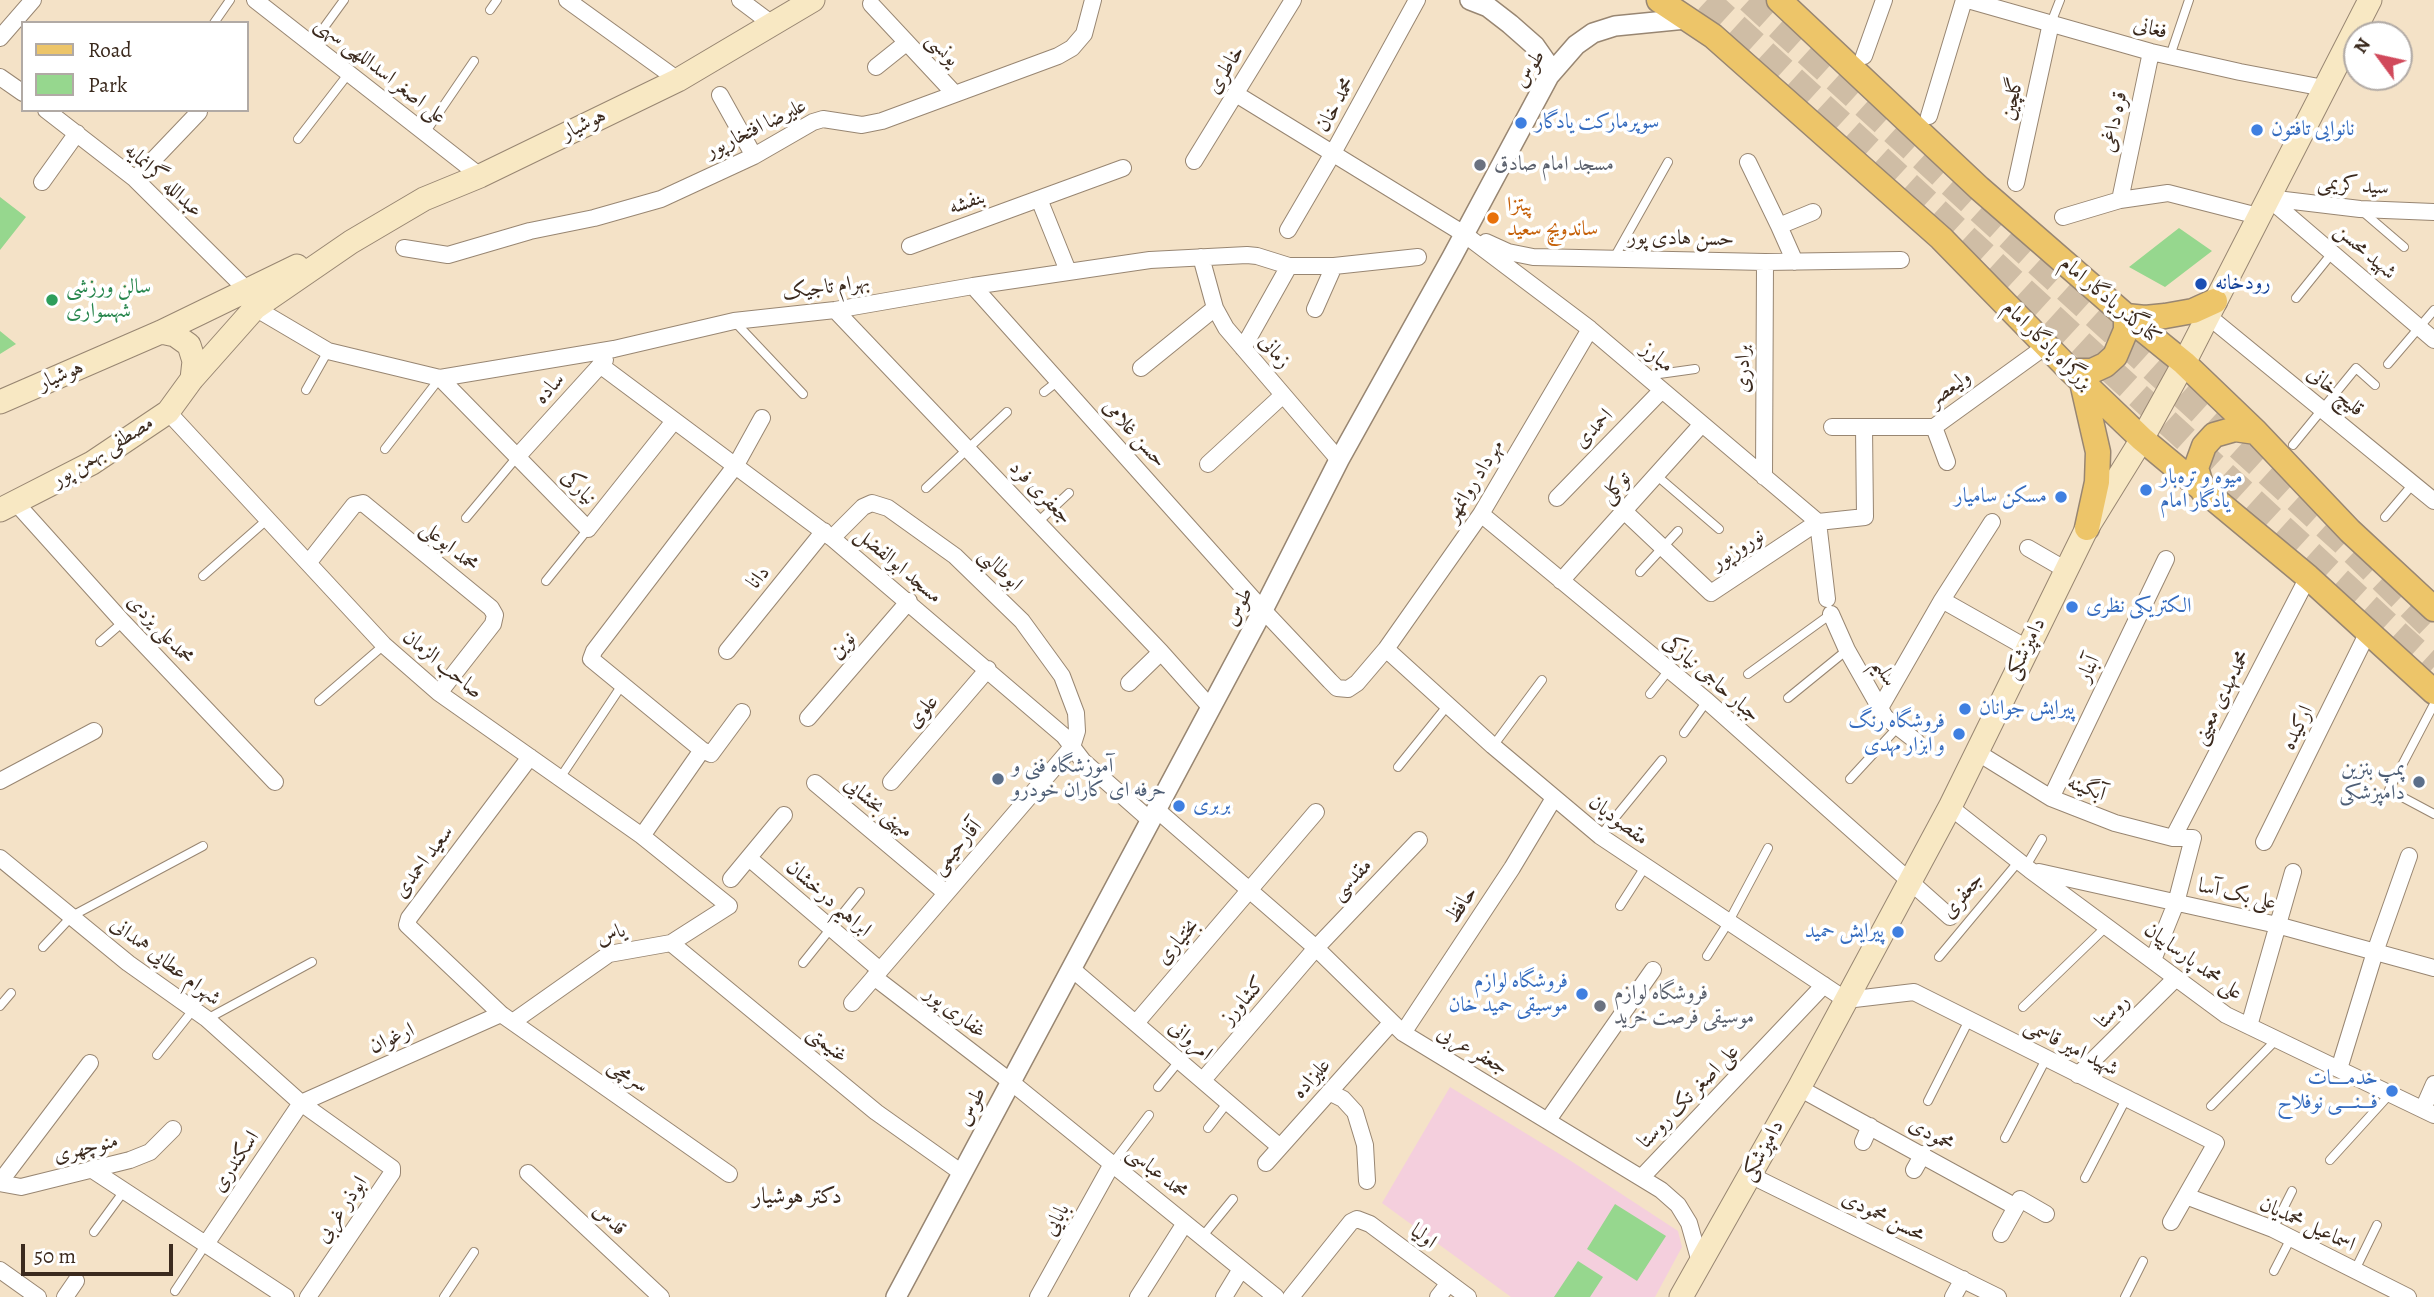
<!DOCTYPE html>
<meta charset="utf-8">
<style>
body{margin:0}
#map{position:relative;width:2434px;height:1297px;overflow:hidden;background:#f4e2c7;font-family:Alegreya,serif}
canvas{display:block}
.legend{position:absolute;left:21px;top:21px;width:228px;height:91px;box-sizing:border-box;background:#fff;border:2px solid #b1aaa5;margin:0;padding:9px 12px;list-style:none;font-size:21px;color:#3b2a1e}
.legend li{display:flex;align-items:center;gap:14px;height:35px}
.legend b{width:35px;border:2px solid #b1aaa5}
.north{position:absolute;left:2343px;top:21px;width:70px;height:70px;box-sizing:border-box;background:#fff;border:2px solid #b1aaa5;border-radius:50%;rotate:303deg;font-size:19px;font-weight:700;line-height:28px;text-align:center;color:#3b2a1e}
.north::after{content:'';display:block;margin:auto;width:24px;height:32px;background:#d1495b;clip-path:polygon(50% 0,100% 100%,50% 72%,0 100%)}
.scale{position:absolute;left:21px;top:1244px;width:152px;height:32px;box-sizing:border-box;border:4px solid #3b2a1e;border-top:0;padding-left:9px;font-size:21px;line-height:24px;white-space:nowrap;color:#3b2a1e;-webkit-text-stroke:5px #fff;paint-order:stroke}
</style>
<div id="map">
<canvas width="2434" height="1297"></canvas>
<ul class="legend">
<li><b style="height:9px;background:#edc569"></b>Road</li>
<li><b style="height:19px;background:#96d78e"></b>Park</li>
</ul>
<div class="north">N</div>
<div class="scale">50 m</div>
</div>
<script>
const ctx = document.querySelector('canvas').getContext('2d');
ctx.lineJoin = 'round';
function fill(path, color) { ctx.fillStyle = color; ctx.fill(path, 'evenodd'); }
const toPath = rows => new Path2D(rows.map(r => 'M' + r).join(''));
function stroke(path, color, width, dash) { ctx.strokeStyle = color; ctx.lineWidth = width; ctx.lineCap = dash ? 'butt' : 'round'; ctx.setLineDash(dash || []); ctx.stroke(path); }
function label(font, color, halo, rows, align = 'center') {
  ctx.font = font + ' Alegreya,Amiri,serif'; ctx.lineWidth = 7; ctx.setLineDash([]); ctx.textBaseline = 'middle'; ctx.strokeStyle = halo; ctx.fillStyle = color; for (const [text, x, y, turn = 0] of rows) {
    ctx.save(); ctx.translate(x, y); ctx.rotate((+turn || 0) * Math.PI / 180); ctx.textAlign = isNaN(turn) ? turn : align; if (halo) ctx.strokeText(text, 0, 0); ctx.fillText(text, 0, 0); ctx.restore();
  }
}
const built = toPath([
 [1450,1087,1571,1161,1678,1231,1682,1247,1655,1297,1511,1297,1382,1203]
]);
const green = toPath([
 [0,197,26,217,0,250],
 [2179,228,2212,251,2165,287,2129,267],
 [0,331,16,344,0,354],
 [1615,1204,1666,1236,1637,1281,1587,1249],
 [1578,1261,1603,1277,1590,1297,1554,1297]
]);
const trunkTunnel = toPath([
 [1707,0,2434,667],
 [1749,0,2344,543,2434,630]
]);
const service = toPath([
 [490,10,497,0],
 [214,23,230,0],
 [2051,23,2060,0],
 [312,44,344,0],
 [2170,56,2189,0],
 [425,133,474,61],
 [298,139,349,73],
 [2362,211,2404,247],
 [1614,258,1668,162],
 [2296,298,2333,252],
 [734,321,803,394],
 [2388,364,2434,310],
 [1645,376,1695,369],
 [306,390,328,351],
 [1044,392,1058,381],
 [2293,445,2356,368,2375,385],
 [385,449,440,378],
 [1656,475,1719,529],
 [926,488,1007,412],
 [2385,517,2413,484],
 [466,518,517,457],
 [1038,522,1069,493],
 [1640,572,1678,531],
 [203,576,269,518],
 [546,581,588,529],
 [100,642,123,622],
 [1748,674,1831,614],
 [1650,694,1669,670],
 [1788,698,1847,650],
 [319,701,384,645],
 [2434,704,2389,790,2434,814],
 [1684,733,1707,701],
 [1493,746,1542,680],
 [1398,767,1448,705],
 [560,778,622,685],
 [1850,779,1897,728],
 [1600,836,1662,760],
 [2026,866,2042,839],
 [1620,906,1645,867],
 [43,947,72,916,203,846],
 [1707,956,1728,923,1768,848],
 [1939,957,2019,861],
 [803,963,860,892],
 [0,1006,11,993],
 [2023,1007,2107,926],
 [207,1019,312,962],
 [157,1055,193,1010],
 [1158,1087,1180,1060],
 [1928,1101,1969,1020],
 [2211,1106,2277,1039],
 [1208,1128,1228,1102],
 [2005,1138,2046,1059],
 [2330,1160,2390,1094],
 [1112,1164,1149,1115],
 [2085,1178,2126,1099],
 [2273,1229,2292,1191],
 [94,1232,124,1191],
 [1202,1237,1233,1199],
 [2355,1270,2377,1225],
 [2274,1271,2291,1238],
 [175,1291,206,1244],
 [444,1297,474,1252],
 [2125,1297,2143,1261]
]);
const minor = toPath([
 [255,0,480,176],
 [567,0,678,80],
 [740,0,772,24],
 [1968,0,2151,52,2240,72,2324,88],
 [871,4,954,93],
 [0,38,33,0],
 [1864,56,1884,0],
 [876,67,906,43],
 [0,77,23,93],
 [1236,94,1464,234,1590,329,1818,522],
 [720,95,754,156],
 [46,110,135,179,246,289],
 [1929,116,1964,0],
 [1194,161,1293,0],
 [1748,162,1779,226,1795,262],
 [135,179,199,112],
 [42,182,77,133],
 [2016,183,2051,23],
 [2268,198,2434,340],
 [2268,198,2360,209,2434,212],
 [1039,199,1068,271],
 [2120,200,2151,52],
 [2063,217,2120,200,2168,193,2258,216],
 [1779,226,1813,212],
 [1288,230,1333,153,1417,0],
 [1486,242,1508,252,1533,257,1765,262,1901,260],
 [910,246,1123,168],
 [404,248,448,255,530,231,594,218,661,199,754,156,813,122,823,119,862,125,882,121,1058,56,1072,48,1084,34,1093,0],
 [1201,257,1215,308,1226,328,1339,460],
 [973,286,1263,610,1330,681,1337,688,1348,689,1357,683,1386,649,1481,514,1590,329],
 [255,308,328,351,440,378,614,349,734,321,835,310,973,286,1150,260,1247,255,1257,256,1289,266,1334,266,1418,257],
 [1315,309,1334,266],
 [835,310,1161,652,1211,708],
 [2208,316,2434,501],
 [1243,348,1289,266],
 [600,365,832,538,1064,736,1083,761,1151,821],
 [1141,368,1215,308],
 [440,378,588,529,674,421],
 [168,412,384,645,439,693,642,836,729,906,671,943,609,954,514,1021],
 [1832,427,1934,427,2046,346],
 [1934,427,1947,462],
 [517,457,605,360],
 [1208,464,1283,395],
 [1764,477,1765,262],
 [1557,498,1662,390],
 [16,503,123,622,275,782],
 [1624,511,1711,593,1818,522,1865,517,1864,427],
 [1481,514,1707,701,1950,917],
 [1818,522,1827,599],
 [832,538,863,507,872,503,888,508,955,556,1022,621,1062,676,1076,713,1077,731,1072,747,852,1003],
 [2028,548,2066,570],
 [309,562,354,505,363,503,491,608,495,615,493,624,439,693],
 [1561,581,1702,424],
 [1942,600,2027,648],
 [1831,614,1847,650,1885,717,1916,741],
 [1386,649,1493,746,1600,836,1846,1000,1914,992,2216,1143,2171,1222],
 [727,651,824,531],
 [1129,683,1161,652],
 [1880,708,1942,600,1992,522],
 [742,712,711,754,702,750,591,659,594,651,736,465,762,418],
 [808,718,909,601],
 [1975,751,2051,798,2115,823,2173,838,2193,838,2176,903,2153,960],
 [530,757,409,918,407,925,501,1014,729,1174],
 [0,781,94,731],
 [891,782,988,669],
 [815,783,946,893],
 [2051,798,2166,559],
 [1950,807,2030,870,2226,1015,2434,1115],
 [1157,810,1316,948,1403,1033,1661,1190,1678,1205,1689,1223,1700,1262],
 [642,836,702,750],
 [2173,838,2308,577],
 [2264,842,2368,632],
 [0,858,128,963,207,1019,301,1103,392,1168,392,1173,308,1297],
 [750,859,880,970],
 [2039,872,2277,925,2434,968],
 [731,879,784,815],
 [671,943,876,1112,962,1173],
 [1072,969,1280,1147],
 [874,977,1011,1082,1276,1297],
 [1136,1023,1316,812],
 [2249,1026,2293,872],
 [1403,1033,1512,868,1554,798],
 [2339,1069,2375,952,2409,856],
 [2078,1075,2176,978],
 [1203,1080,1316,948,1419,840],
 [1799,1088,2016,1207,2001,1234],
 [1329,1092,1343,1099,1355,1112,1365,1145,1367,1181],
 [301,1103,501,1014],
 [2423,1109,2434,1084],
 [1548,1120,1653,970],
 [1863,1142,1870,1126],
 [1266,1163,1391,1023],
 [91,1169,286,1297],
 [1914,1170,1923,1154],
 [528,1173,661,1297],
 [1750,1175,1998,1297],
 [1642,1177,1824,985],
 [0,1182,90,1063],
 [0,1183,21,1187,130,1160,150,1152,173,1129],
 [2186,1196,2273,1229,2408,1297],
 [2016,1207,2020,1199,2046,1214],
 [206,1244,301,1103],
 [0,1270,38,1297],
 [65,1297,76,1281],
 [1038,1297,1112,1164],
 [1138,1297,1185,1223],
 [1224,1297,1241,1269],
 [1291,1297,1351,1222,1357,1219,1370,1224,1468,1297],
 [1438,1297,1449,1283],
 [1953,1297,1963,1279]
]);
const tertiary = toPath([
 [1470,0,1488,7,1510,24,1535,46,1549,66,1549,76],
 [896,1297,1263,610,1339,460,1452,257,1549,76,1576,45,1593,33,1615,26,1686,19]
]);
const secondary = toPath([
 [161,332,175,335,189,345,194,361,192,379],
 [0,402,161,332,297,266],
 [0,510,92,463,168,412,192,379,255,308,351,242,424,199,480,176,678,80,813,0],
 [1681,1297,1799,1088,1950,807,2087,528,2142,439,2184,363,2370,0]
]);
const primary = toPath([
 [1659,0,1713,36,1941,238,2071,371,2142,439,2308,577,2434,692],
 [1779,0,1979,188,2126,316,2184,363,2256,432,2350,531,2434,609],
 [2071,371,2092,371,2105,365,2115,356,2126,330,2126,316,2145,318,2165,316,2193,311,2215,301],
 [2082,382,2098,452,2097,482,2087,528],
 [2203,491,2196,468,2204,446,2214,435,2235,429,2256,432]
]);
const markers = [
 [1521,123,7,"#3f7fe0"],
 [2257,130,7,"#3f7fe0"],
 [1480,165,7,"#6b7280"],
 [1493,218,7,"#e8710a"],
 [2201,284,7,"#1a4fb4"],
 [52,300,7,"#2e9e5b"],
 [2146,490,7,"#3f7fe0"],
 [2061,497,7,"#3f7fe0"],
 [2072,607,7,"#3f7fe0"],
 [1965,709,7,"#3f7fe0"],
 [1959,734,7,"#3f7fe0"],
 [998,779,7,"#5c6f8a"],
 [2419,782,7,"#5c6f8a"],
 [1179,806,7,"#3f7fe0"],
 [1898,932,7,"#3f7fe0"],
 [1582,994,7,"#3f7fe0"],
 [1600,1006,7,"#6b7280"],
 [2392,1091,7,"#3f7fe0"]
];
const streetNames = [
 ["فغانی",2150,29,15],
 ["یونسی",942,50,46],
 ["طوس",1530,69,-56],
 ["خاطری",1226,70,-58],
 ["علی اصغر اسداللهی سهی",380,71,38],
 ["گلچین",2013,99,-78],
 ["محمد خان",1336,105,-61],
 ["قره داغی",2115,122,-78],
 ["هوشیار",584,125,-26],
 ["علیرضا افتخارپور",756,129,-26],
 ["عبدالله گرانمایه",163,181,43],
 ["سید کریمی",2353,186,5],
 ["بنفشه",967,203,-20],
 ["حسن هادی پور",1681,239,1],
 ["شهید محسن",2365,252,41],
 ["بهرام تاجیک",826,288,-8],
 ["کنارگذر یادگار امام",2110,301,40],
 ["بزرگراه یادگار امام",2047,346,45],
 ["زمانی",1274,352,50],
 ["مبارز",1657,358,40],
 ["برادری",1744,369,-90],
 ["هوشیار",61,376,-23],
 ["ساده",550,389,-48],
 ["ولیعصر",1950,389,-36],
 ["قلیچ خانی",2335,392,39],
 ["احمدی",1594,429,-46],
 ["حسن غلامی",1134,434,48],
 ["مصطفی بهمن پور",103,452,-32],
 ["مهرداد روانمهر",1475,481,-58],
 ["نیارکی",578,488,46],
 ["توکلی",1616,488,-48],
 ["جعفری فرد",1040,493,46],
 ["محمد ابوعلی",449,547,39],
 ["نوروزپور",1738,550,-33],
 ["مسجد ابوالفضل",898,566,40],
 ["ابوطالبی",1000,570,44],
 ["دانا",759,578,-51],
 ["طوس",1239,607,-62],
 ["محمدعلی یزدی",160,630,47],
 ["نوین",843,646,-49],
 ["دامپزشکی",2026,649,-64],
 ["صاحب الزمان",442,665,39],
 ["آبنار",2089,669,-64],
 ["سلیم",1884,673,61],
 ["جبار حاجی نیازکی",1711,679,41],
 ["محمدمهدی معینی",2222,698,-63],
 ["علوی",923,712,-49],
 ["ارکیده",2298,728,-64],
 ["آبگینه",2086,789,21],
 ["میهنی بخشایی",878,808,40],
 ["مقصودیان",1618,821,37],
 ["آقارحیمی",957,848,-49],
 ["سعید احمدی",424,862,-53],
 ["مقدسی",1352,880,-46],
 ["علی بک آسا",2237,895,13],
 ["جعفری",1963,896,-50],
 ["ابراهیم درخشان",828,899,41],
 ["حافظ",1462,905,-57],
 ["یاس",611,935,-19],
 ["بختیاری",1178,942,-49],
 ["شهرام عطایی همدانی",165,962,37],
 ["علی محمد پارساییان",2193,962,36],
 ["کشاورز",1244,1001,-49],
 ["روستا",2113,1012,-45],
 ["غفاری پور",955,1013,38],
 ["ارغوان",392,1039,-24],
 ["امروانی",1190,1041,41],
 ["غنیمتی",827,1045,40],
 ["شهید امیر قاسمی",2071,1048,27],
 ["جعفر عربی",1472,1051,30],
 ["سرمچی",628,1076,35],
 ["علیزاده",1312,1079,-48],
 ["علی اصغر تک روستا",1689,1097,-46],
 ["طوس",972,1107,-62],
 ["محمودی",1931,1135,29],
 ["منوچهری",86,1149,-14],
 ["دامپزشکی",1763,1151,-61],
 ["اسکندری",236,1162,-56],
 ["محمد عباسی",1157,1173,39],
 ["ابوذر غربی",342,1210,-56],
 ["محسن محمودی",1883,1217,26],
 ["قدس",609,1220,43],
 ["بابایی",1057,1220,-61],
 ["اسماعیل محمدیان",2307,1225,25],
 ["اولیا",1423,1237,37]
];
const shopNames = [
 ["سوپرمارکت یادگار",1535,123],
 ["نانوایی تافتون",2271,130],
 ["میوه و تره‌بار",2160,478],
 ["یادگار امام",2160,502],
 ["مسکن سامیار",2047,497,"right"],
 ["الکتریکی نظری",2086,607],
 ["پیرایش جوانان",1979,709],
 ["فروشگاه رنگ",1945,722,"right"],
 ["و ابزار مهدی",1945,746,"right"],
 ["بربری",1193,806],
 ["پیرایش حمید",1884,932,"right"],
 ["فروشگاه لوازم",1568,982,"right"],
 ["موسیقی حمید خان",1568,1006,"right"],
 ["خدمــــات",2378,1079,"right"],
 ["فـــنــــی نوفلاح",2378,1103,"right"]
];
const worshipNames = [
 ["مسجد امام صادق",1494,165],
 ["فروشگاه لوازم",1614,994],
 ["موسیقی فرصت خرید",1614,1018]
];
const foodNames = [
 ["پیتزا",1507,206],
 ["ساندویچ سعید",1507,230]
];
const transitNames = [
 ["رودخانه",2215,284]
];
const leisureNames = [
 ["سالن ورزشی",66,288],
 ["شهسواری",66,312]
];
const serviceNames = [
 ["آموزشگاه فنی و",1012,767],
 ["حرفه ای کاران خودرو",1012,791],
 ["پمپ بنزین",2405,770,"right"],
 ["دامپزشکی",2405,794,"right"]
];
const neighbourhoodNames = [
 ["دکتر هوشیار",797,1197]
];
fill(built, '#f4cfdd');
fill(green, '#96d78e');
stroke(trunkTunnel, '#cfbda5', 26, [26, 13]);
stroke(service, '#988672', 10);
stroke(minor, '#988672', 18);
stroke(tertiary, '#988672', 22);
stroke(secondary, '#988672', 25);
stroke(primary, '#988672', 27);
stroke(service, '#fff', 8);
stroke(minor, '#fff', 16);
stroke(tertiary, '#fff', 19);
stroke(secondary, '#f8e8c3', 23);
stroke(primary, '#edc569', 24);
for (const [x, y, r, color] of markers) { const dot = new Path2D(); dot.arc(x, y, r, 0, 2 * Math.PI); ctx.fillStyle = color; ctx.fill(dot); stroke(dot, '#fff', 2.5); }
label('21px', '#3b2a1e', '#fff', streetNames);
label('21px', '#366cbe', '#fff', shopNames, 'left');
label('21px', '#5b616d', '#fff', worshipNames, 'left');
label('21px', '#c56008', '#fff', foodNames, 'left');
label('21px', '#164399', '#fff', transitNames, 'left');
label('21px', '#27864d', '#fff', leisureNames, 'left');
label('21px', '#4e5e75', '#fff', serviceNames, 'left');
label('23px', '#3b2a1e', '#fff', neighbourhoodNames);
</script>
